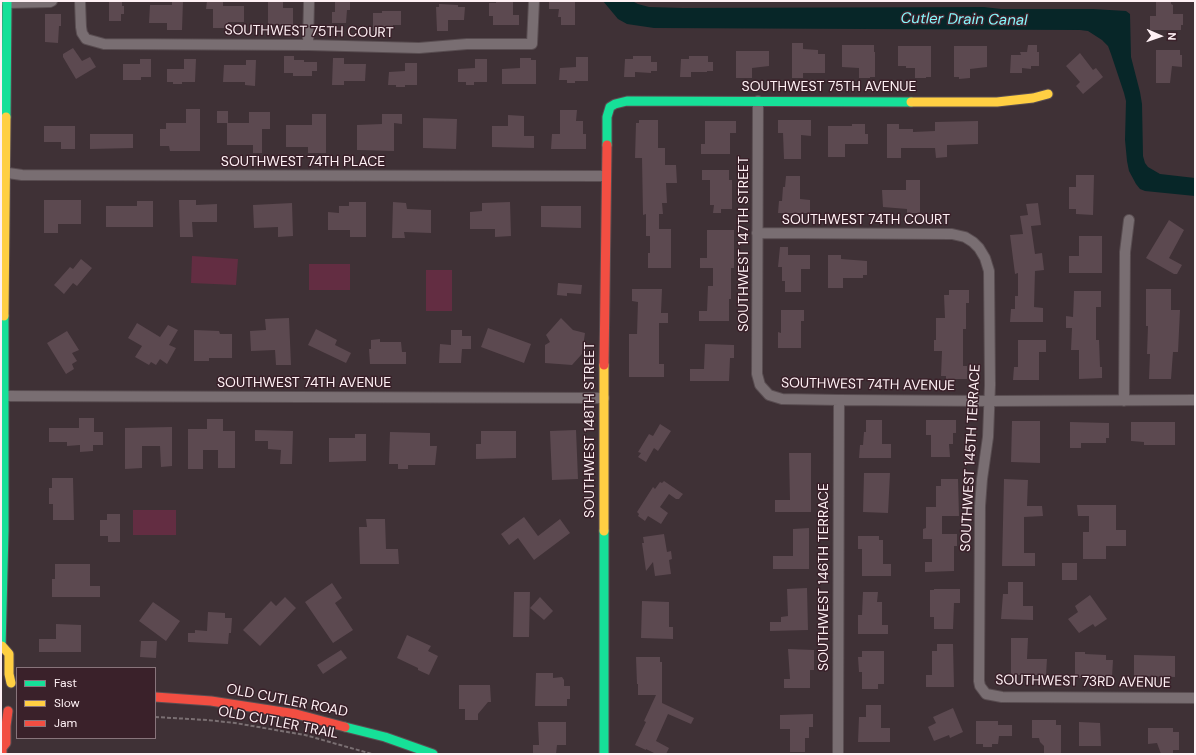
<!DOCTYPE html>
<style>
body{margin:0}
#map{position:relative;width:1196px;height:755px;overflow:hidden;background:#3f3136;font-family:"DM Sans",sans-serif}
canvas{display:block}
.frame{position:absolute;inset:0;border:2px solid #fef0f4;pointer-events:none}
.legend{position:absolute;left:16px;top:667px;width:140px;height:72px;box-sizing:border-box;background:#3a212a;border:1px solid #88747b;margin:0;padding:5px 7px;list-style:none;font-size:12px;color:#fef0f4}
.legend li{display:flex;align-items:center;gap:8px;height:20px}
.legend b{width:20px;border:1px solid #88747b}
.north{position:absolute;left:1140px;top:16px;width:40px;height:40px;-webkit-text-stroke:3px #3a212a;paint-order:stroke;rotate:92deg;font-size:11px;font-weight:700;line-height:16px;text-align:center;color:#fef0f4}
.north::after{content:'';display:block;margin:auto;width:14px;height:18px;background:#fef0f4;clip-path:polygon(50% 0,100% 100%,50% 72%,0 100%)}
</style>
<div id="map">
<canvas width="1196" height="755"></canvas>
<div class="frame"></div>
<ul class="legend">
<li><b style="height:5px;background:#16e098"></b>Fast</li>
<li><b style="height:5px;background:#ffcf43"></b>Slow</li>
<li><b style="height:5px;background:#f24e42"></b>Jam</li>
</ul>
<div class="north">N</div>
</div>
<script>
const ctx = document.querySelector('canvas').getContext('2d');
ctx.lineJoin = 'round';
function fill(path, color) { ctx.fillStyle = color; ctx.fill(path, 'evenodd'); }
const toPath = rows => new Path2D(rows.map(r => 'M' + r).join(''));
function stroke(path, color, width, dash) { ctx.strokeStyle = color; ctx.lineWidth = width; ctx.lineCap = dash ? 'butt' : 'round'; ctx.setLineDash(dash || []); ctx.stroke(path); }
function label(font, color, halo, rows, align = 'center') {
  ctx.font = font + ' "DM Sans",sans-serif'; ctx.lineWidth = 3; ctx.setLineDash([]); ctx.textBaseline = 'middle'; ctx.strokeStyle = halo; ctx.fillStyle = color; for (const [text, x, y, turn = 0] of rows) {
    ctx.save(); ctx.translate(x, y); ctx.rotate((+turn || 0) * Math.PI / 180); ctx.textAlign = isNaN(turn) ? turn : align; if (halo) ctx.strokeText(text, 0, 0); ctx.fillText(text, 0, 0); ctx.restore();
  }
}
const green = toPath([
 [192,256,238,259,236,285,191,283],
 [309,264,350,264,350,290,309,290],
 [426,270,452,270,452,311,426,311],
 [133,510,176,510,176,535,133,535]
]);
const water = toPath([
 [603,1,632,1,638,4,649,7,683,8,984,7,1001,9,1093,9,1126,11,1130,14,1131,57,1140,92,1142,104,1143,156,1145,163,1148,167,1160,174,1195,178,1195,196,1145,191,1140,189,1136,184,1129,171,1127,161,1125,140,1126,101,1124,93,1111,54,1108,46,1102,40,1088,31,1080,30,654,28,627,24,618,19]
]);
const building = toPath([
 [109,1,122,1,122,6,124,6,124,14,121,14,121,21,109,21],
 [172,1,183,1,182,30,167,30,167,23,149,23,150,5,172,5],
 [207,1,223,1,223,6,244,6,244,22,228,22,229,28,213,28,213,9,206,9],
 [268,1,283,1,283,8,293,8,293,25,268,24],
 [335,1,350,2,350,10,347,10,346,23,332,23,332,12,335,12],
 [496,1,513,1,513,15,519,15,519,25,493,25,493,16,489,16,489,3,496,3],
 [549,1,575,1,575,25,561,25,561,17,558,17,559,9,549,9],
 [1156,1,1171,1,1171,4,1173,5,1173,14,1183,14,1183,25,1181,25,1181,30,1150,30,1150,16,1156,16],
 [439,4,458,5,458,7,465,7,464,20,448,20,448,31,437,31,436,7,439,7],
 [382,11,401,11,401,25,393,25,393,27,384,27,384,31,373,31,373,13,382,13],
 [45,14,61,14,61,26,59,26,58,43,45,42],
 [792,43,803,43,803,49,818,50,818,54,825,54,825,73,803,73,803,78,792,78],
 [842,45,874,45,874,52,875,52,875,77,870,77,870,78,859,78,859,68,842,67],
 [1028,45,1037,45,1037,52,1039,52,1039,66,1031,66,1031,69,1022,68,1022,73,1010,73,1011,55,1021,55,1020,52,1027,52],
 [898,46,931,46,931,77,926,77,926,78,915,78,915,68,906,68,906,66,898,66],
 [954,46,987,46,987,67,970,69,970,78,959,79,959,77,954,77],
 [73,48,82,61,90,57,96,67,76,79,63,57,63,54],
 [1156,50,1180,50,1180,55,1182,55,1182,67,1172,66,1170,83,1156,83],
 [736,51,769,51,769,66,752,68,752,78,736,78],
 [1080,53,1093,70,1096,68,1103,77,1083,94,1076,86,1080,82,1066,66],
 [284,56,294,56,294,60,304,60,304,62,317,62,317,71,312,71,312,76,293,76,293,73,284,73],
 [633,56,651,56,651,62,657,62,657,71,651,71,651,73,635,72,635,77,624,77,625,59,633,59],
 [689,56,708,56,708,62,713,62,713,71,707,71,707,72,691,72,691,77,680,77,681,59,689,59],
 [576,57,588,57,588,81,575,81,575,83,567,83,567,80,559,80,560,68,576,67],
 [333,58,344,58,344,64,366,64,365,81,344,81,344,85,332,85],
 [520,58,531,58,531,60,536,60,536,84,502,84,502,69,520,68],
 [140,59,151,59,151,77,141,77,141,80,123,80,123,64,140,64],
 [184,59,196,59,195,82,182,82,182,84,173,84,173,82,167,82,167,69,184,69],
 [475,59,487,59,487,82,474,82,474,85,466,85,466,82,458,82,458,69,475,68],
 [246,60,256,60,255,86,245,85,245,82,223,82,224,65,246,65],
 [405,63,417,63,417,85,405,85,405,87,396,87,396,85,388,85,389,72,405,71],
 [186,109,200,109,200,151,170,151,169,146,160,146,160,129,166,129,166,123,186,123],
 [560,110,577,110,576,121,583,121,583,134,586,134,586,149,551,149,552,134,560,134],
 [217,111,228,111,228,123,217,123],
 [249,112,270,112,270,129,262,129,262,153,253,153,253,145,227,145,227,123,249,123],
 [312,114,326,114,326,153,308,153,308,147,286,147,286,125,312,125],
 [382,114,402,114,402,124,394,123,394,151,357,150,357,125,382,124],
 [508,115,524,116,524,136,534,136,534,148,492,147,492,126,508,126],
 [423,118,457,119,456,149,423,148],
 [639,120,658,120,658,148,665,148,665,165,676,165,677,183,666,183,667,203,662,203,663,214,659,214,659,229,671,229,671,268,648,268,648,253,650,253,650,236,646,236,646,214,643,215,642,158,635,158,636,123,639,123],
 [778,120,811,120,811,136,801,135,801,159,784,159,783,133,778,133],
 [705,121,736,121,736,133,730,133,730,154,701,154,701,144,705,144],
 [978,121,978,144,947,145,947,157,936,158,935,148,901,148,901,158,887,158,887,124,899,124,899,129,913,129,913,132,935,131,935,122],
 [852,124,865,124,865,134,868,134,868,144,845,144,845,157,828,157,828,126,852,126],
 [44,126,75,126,75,149,61,149,61,142,44,142],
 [90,134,133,134,133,148,90,149],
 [702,170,729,170,729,180,732,180,732,209,721,209,721,213,713,213,714,205,710,205,710,180,702,180],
 [1076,175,1094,175,1093,215,1076,214,1076,209,1069,209,1069,187,1076,187],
 [786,176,800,176,800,199,810,200,810,213,778,213,779,201,782,201,783,187,785,187],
 [906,180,920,180,920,213,907,213,907,209,883,207,882,190,906,190],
 [44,200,81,200,81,224,58,224,58,233,44,233],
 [179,200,196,200,196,205,217,204,217,222,192,222,193,237,180,237],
 [137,201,153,201,153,227,106,227,106,206,137,206],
 [349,202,366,202,366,237,350,237,350,230,328,230,328,212,339,213,339,206,349,206],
 [393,202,406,203,407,209,431,210,431,233,404,232,405,238,392,238],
 [510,202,511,236,495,237,495,229,470,229,470,212,482,211,482,203],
 [292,203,293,236,278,237,278,227,254,228,253,205],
 [1038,203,1041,225,1031,226,1035,254,1042,253,1044,270,1035,271,1034,307,1043,308,1043,322,1010,322,1011,309,1015,309,1015,296,1018,296,1018,273,1015,274,1010,235,1023,234,1020,216,1028,215,1026,204],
 [541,206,581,206,581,228,541,227],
 [1169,220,1184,230,1169,258,1182,265,1177,274,1174,274,1146,258],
 [707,230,734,230,734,268,731,268,731,299,729,299,729,321,699,321,699,311,707,311,708,286,713,286,713,268,700,268,700,258,707,258],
 [1079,236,1102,236,1102,273,1069,273,1069,256,1079,256],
 [780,247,788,247,788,255,810,255,810,269,801,269,801,292,785,292,785,281,782,281,782,267,778,267],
 [828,255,841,255,841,259,867,261,867,275,863,275,863,278,843,278,843,288,828,288],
 [81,259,92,268,77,286,73,283,64,294,54,285,70,267,73,269],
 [558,283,582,285,581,294,567,293,567,296,557,295],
 [632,289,662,289,661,313,668,313,668,323,659,323,659,364,664,364,664,377,629,377,629,334,637,334,638,302,632,301],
 [1146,289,1171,289,1171,310,1180,310,1178,352,1173,352,1171,379,1149,379,1150,354,1147,354,1148,326,1146,326],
 [949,290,969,290,969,303,966,303,966,329,963,329,963,366,967,366,967,379,946,379,946,376,941,376,942,351,934,351,934,340,936,340,936,318,945,318,944,295,949,295],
 [1074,291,1101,291,1101,307,1096,307,1096,340,1099,340,1100,367,1102,367,1102,378,1079,379,1079,350,1071,350,1072,328,1066,328,1066,316,1073,317],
 [781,310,804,310,804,321,801,321,801,348,778,348,778,332,781,333],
 [289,318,291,365,276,365,275,350,251,351,250,331,266,330,265,319],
 [561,318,573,330,585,333,582,354,572,365,545,363,545,345,550,342,546,335],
 [137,323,160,337,168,325,178,330,169,345,176,348,167,364,160,359,156,365,151,362,149,365,135,357,142,346,128,338],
 [488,328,531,344,524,363,481,347],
 [316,329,337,340,335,345,351,353,346,363,308,345],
 [194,330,219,331,220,334,232,334,232,358,209,358,209,361,194,361],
 [451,330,462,330,462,336,471,336,471,349,462,349,461,363,439,363,440,344,451,345],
 [67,331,79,350,72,353,77,361,72,364,74,369,66,374,47,343],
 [380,339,380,342,401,342,402,352,406,352,406,364,370,364,369,349,371,349,371,340],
 [1018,340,1046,340,1046,352,1039,352,1039,380,1013,380,1014,367,1018,367],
 [705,344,734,345,734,358,730,358,729,381,690,381,690,369,704,369],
 [79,418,94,418,94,432,103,432,103,445,93,445,93,451,80,452,80,445,67,446,67,442,49,442,49,428,79,428],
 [207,419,223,419,223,431,235,431,235,468,218,468,218,450,203,450,203,469,188,469,188,429,207,429],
 [866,420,882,420,882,444,891,444,891,458,859,458,860,445,863,445,864,432,866,432],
 [926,420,956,420,956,433,953,433,953,444,949,444,950,457,931,457,931,435,926,435],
 [1012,421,1040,421,1040,463,1011,462],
 [1070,422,1109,423,1109,438,1106,438,1106,443,1081,443,1081,448,1070,448],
 [1131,422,1175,422,1175,445,1144,445,1144,442,1131,441],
 [660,424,671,431,658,451,654,448,646,462,638,457,641,453,638,452,649,434,653,436],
 [172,427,172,466,161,467,160,446,142,446,142,468,125,469,125,428],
 [255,430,293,431,292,464,280,464,281,450,268,449,268,441,255,441],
 [576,430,578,479,552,480,550,431],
 [481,431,516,431,516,458,476,459,476,444,481,444],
 [390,432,430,433,430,446,437,446,435,465,408,465,408,469,398,469,398,464,389,464],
 [355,434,366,434,366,461,329,462,329,438,355,438],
 [789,453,811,453,811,512,775,512,775,500,790,500],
 [864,473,890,473,888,513,863,512],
 [52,478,73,478,74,520,53,520,53,504,49,504,49,488,52,488],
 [941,479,958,479,959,516,942,516,942,534,957,534,957,546,954,546,954,571,925,572,925,562,932,562,932,539,923,539,923,529,926,528,926,507,936,507,936,486,941,486],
 [1004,479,1028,480,1027,506,1042,506,1043,516,1024,517,1024,553,1035,553,1035,566,1002,566],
 [664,481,683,494,679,499,676,499,669,494,660,507,668,513,661,524,648,516,645,521,638,516,639,514,637,512,653,487,655,489,660,482,662,483],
 [1077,505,1116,505,1116,530,1126,530,1126,546,1106,546,1106,559,1083,559,1083,532,1089,532,1089,516,1078,516],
 [107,514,120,514,120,542,108,542,108,536,100,536,100,520,107,520],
 [524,517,538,536,560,519,570,533,534,560,518,538,509,545,501,534],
 [366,519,385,519,386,549,398,549,399,564,360,564,359,527,367,527],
 [809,528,809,569,773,569,773,556,793,556,793,529],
 [664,534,667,552,671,551,672,559,669,560,671,574,655,576,653,562,646,571,642,543,644,543,643,537],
 [858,536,879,536,879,540,883,540,883,564,891,564,891,576,862,576,862,549,858,549],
 [1062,563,1077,563,1077,580,1062,580],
 [55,564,90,564,90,586,100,586,100,597,52,597,52,579,55,579],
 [1008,582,1023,582,1023,606,1033,606,1033,620,1001,619,1003,594,1008,594],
 [332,583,342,598,335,603,353,630,333,643,305,602],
 [807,588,808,630,770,631,770,622,781,622,781,617,788,616,787,589],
 [934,589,960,589,960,603,954,603,953,629,934,629,934,617,930,617,930,590,934,590],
 [514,592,530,592,529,637,513,637],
 [863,592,878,592,877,602,882,602,882,625,888,625,888,634,858,634,858,615,862,615],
 [1090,595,1107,619,1095,627,1093,624,1079,633,1068,619,1078,612,1075,606],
 [285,597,296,608,260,646,243,630,271,601,276,606],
 [540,597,553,611,544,620,530,608],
 [642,601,669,602,669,627,673,627,673,639,641,638],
 [153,602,180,621,166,641,139,621],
 [208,612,225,613,225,618,232,618,231,633,229,633,228,644,188,642,188,633,195,633,195,630,207,631],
 [56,624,81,625,81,652,39,652,39,639,56,639],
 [407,635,431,646,428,651,438,656,429,675,418,670,418,668,397,658],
 [1011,638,1028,638,1027,659,1047,659,1046,675,1011,675],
 [141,641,157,641,156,658,140,657],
 [937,644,953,644,954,687,926,687,926,675,932,675,932,651,937,651],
 [788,649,814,650,814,670,810,670,810,688,784,688,784,679,790,679],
 [341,650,347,658,323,674,317,665],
 [862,651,884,651,884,684,878,684,878,689,862,689,862,672,859,672,858,657,862,657],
 [1075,652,1085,652,1085,654,1106,655,1106,660,1113,660,1112,677,1075,678],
 [1134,655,1175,656,1175,677,1134,676],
 [636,657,660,657,660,662,662,662,662,703,694,718,691,724,668,714,656,741,669,748,666,754,656,754,646,749,646,750,635,745,646,722,644,721,656,695,638,695,638,684,637,684],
 [536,673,553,673,553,678,562,677,564,680,564,686,570,686,570,699,567,699,567,706,535,706],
 [459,685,490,685,491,702,488,702,478,714,478,720,465,720,465,709,459,709],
 [866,705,881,705,881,728,890,728,890,742,858,742,859,717,866,717],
 [953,708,963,732,950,738,949,735,934,741,928,727,936,723,933,717],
 [813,714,813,727,809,727,809,738,805,738,805,752,790,752,790,729,780,729,780,715],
 [1032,720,1056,720,1056,725,1061,725,1061,754,1044,754,1044,746,1040,742,1039,738,1032,738],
 [976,721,998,721,998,725,1012,725,1012,736,999,736,998,744,992,744,992,747,983,747,983,744,976,744],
 [538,722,566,722,566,745,557,745,556,754,533,754,533,745,539,745],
 [1079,722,1100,723,1101,746,1079,746],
 [1148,728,1173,728,1173,732,1179,732,1179,750,1173,750,1173,754,1161,754,1157,743,1148,744]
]);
const path = toPath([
 [155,717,207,720,235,723,305,735,372,754]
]);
const street = toPath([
 [80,1,81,27,82,33,86,39,104,44,308,45,419,48,467,44,532,44,534,1],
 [7,3,50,2,52,1],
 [308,45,309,1],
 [758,101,757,374,760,385,769,395,782,399,839,400,990,401,1195,400],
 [1,172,22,175,606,176],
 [757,233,952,234,965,237,973,242,979,248,985,258,989,271,990,385,988,437,982,479,980,506,979,681,980,686,986,694,1002,697,1195,698],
 [3,396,604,398],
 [1124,401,1125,252,1129,220],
 [838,754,839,400]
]);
const fast = toPath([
 [6,117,7,1],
 [607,145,607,117,610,107,615,104,627,101,911,102],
 [604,531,604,754],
 [1,648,4,531,4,316],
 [345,727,385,737,433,754]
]);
const slow = toPath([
 [911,102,997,102,1033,98,1048,94],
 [4,316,6,117],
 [604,531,604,365],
 [2,646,9,654,9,674,11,683]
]);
const jam = toPath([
 [604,365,607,145],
 [155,697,211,701,296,714,345,727],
 [2,754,2,748,6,743,6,726,8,711]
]);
const streetNames = [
 ["SOUTHWEST 75TH COURT",309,32,1],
 ["SOUTHWEST 75TH AVENUE",829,87],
 ["SOUTHWEST 74TH PLACE",303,162],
 ["SOUTHWEST 74TH COURT",866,220],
 ["SOUTHWEST 147TH STREET",744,244,-90],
 ["SOUTHWEST 74TH AVENUE",304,383],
 ["SOUTHWEST 74TH AVENUE",868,385,1],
 ["SOUTHWEST 148TH STREET",590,430,-90],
 ["SOUTHWEST 145TH TERRACE",971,458,-87],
 ["SOUTHWEST 146TH TERRACE",824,577,-90],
 ["SOUTHWEST 73RD AVENUE",1083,682,1],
 ["OLD CUTLER ROAD",287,701,11],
 ["OLD CUTLER TRAIL",278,723,11]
];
const waterNames = [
 ["Cutler Drain Canal",964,20,1]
];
fill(green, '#632d42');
fill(water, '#072628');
fill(building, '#5c4950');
stroke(street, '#594d51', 12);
stroke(fast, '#594d51', 11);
stroke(slow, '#594d51', 11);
stroke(jam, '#594d51', 11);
stroke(path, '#7a6f72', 2, [4, 2]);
stroke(street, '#796e72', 10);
stroke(fast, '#16e098', 9);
stroke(slow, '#ffcf43', 9);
stroke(jam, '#f24e42', 9);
label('14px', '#fef0f4', '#3a212a', streetNames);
label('italic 15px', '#87f8fd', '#3a212a', waterNames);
</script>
